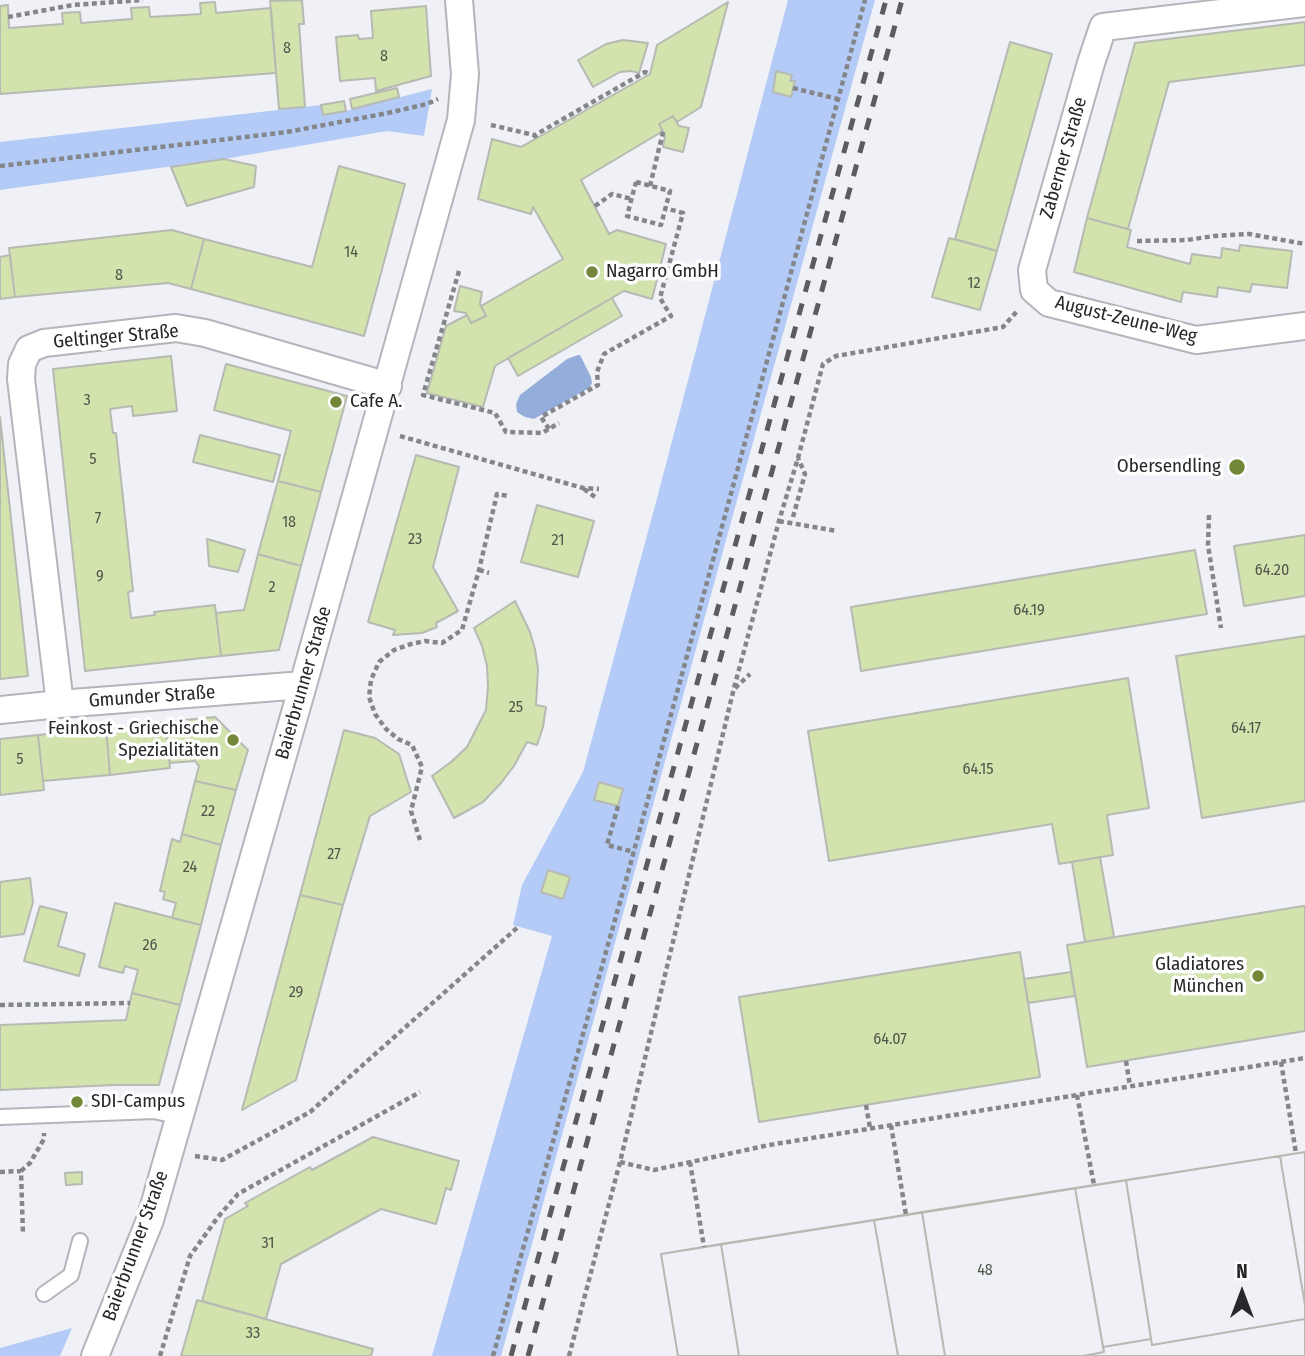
<!DOCTYPE html>
<meta charset="utf-8">
<style>
body{margin:0}
#map{position:relative;width:1305px;height:1356px;overflow:hidden;background:#eff1f6;font-family:"Fira Sans Condensed",sans-serif}
canvas{display:block}
.north{position:absolute;left:1207px;top:1258px;width:70px;height:70px;-webkit-text-stroke:5px #fefefe;paint-order:stroke;rotate:0deg;font-size:19px;font-weight:700;line-height:28px;text-align:center;color:#27282a}
.north::after{content:'';display:block;margin:auto;width:24px;height:32px;background:#27282a;clip-path:polygon(50% 0,100% 100%,50% 72%,0 100%)}
</style>
<div id="map">
<canvas width="1305" height="1356"></canvas>
<div class="north">N</div>
</div>
<script>
const ctx = document.querySelector('canvas').getContext('2d');
ctx.lineJoin = 'round';
function fill(path, color) { ctx.fillStyle = color; ctx.fill(path, 'evenodd'); }
const toPath = rows => new Path2D(rows.map(r => 'M' + r).join(''));
function stroke(path, color, width, dash) { ctx.strokeStyle = color; ctx.lineWidth = width; ctx.lineCap = dash ? 'butt' : 'round'; ctx.setLineDash(dash || []); ctx.stroke(path); }
function label(font, color, halo, rows, align = 'center') {
  ctx.font = font + ' "Fira Sans Condensed",sans-serif'; ctx.lineWidth = 7; ctx.setLineDash([]); ctx.textBaseline = 'middle'; ctx.strokeStyle = halo; ctx.fillStyle = color; for (const [text, x, y, turn = 0] of rows) {
    ctx.save(); ctx.translate(x, y); ctx.rotate((+turn || 0) * Math.PI / 180); ctx.textAlign = isNaN(turn) ? turn : align; if (halo) ctx.strokeText(text, 0, 0); ctx.fillText(text, 0, 0); ctx.restore();
  }
}
const green = toPath([
 [788,0,875,0,501,1356,432,1356,552,936,513,925,522,885,583,772,656,502],
 [432,89,424,136,387,131,224,159,0,190,0,142,321,105,323,114,346,111],
 [72,1328,60,1356,0,1356,0,1348]
]);
const water = toPath([
 [578,355,580,355,591,377,592,383,589,388,534,419,525,417,517,412,516,404,520,395,567,359]
]);
const building = toPath([
 [302,0,304,24,299,24,305,107,279,109,270,1,302,0],
 [215,2,216,13,271,8,276,73,0,94,0,6,8,5,9,28,63,24,62,13,80,12,81,23,132,19,131,8,149,7,150,17,201,14,200,3,215,2],
 [728,2,701,107,677,122,673,116,659,124,663,131,581,180,609,234,617,230,666,244,652,299,624,291,495,366,483,407,427,393,446,326,467,315,471,323,486,316,481,306,563,259,533,207,531,214,478,199,492,139,521,147,650,74,657,45,728,2],
 [426,6,431,76,376,91,375,78,340,81,336,37,358,35,359,39,373,38,371,11,426,6],
 [1305,22,1305,65,1169,82,1128,229,1087,218,1135,43,1305,22],
 [623,40,648,43,639,73,631,71,620,72,593,87,578,60,606,44,623,40],
 [1010,42,1052,54,997,251,955,239,1010,42],
 [776,71,792,75,790,81,795,81,791,97,773,92,776,71],
 [397,88,399,97,352,109,350,99,397,88],
 [344,101,346,111,323,115,321,105,344,101],
 [673,116,679,126,689,128,683,152,663,147,665,136,659,124,673,116],
 [224,159,256,166,254,187,187,206,171,167,224,159],
 [339,166,405,184,364,336,191,289,204,239,312,267,339,166],
 [1087,218,1131,230,1127,247,1190,264,1192,254,1221,258,1222,248,1239,251,1240,245,1292,251,1287,288,1252,284,1250,292,1218,287,1217,297,1183,292,1181,302,1074,272,1087,218],
 [172,230,204,239,191,289,168,283,15,297,9,248,172,230],
 [949,238,997,251,980,310,932,297,949,238],
 [10,255,15,297,0,299,0,257,10,255],
 [460,286,482,292,480,304,486,316,471,323,466,313,454,311,460,286],
 [612,298,622,316,518,376,508,358,612,298],
 [171,356,177,411,133,416,132,406,110,409,113,433,116,433,133,591,128,592,131,618,155,615,154,612,215,605,221,656,85,671,53,369,171,356],
 [226,364,347,396,321,492,278,481,291,431,214,410,226,364],
 [0,417,28,676,0,679,0,417],
 [200,435,280,455,273,482,193,462,200,435],
 [416,455,459,467,433,567,458,611,436,623,437,627,422,633,393,635,395,630,368,622,416,455],
 [278,481,321,492,301,566,258,554,278,481],
 [537,505,594,521,578,577,521,562,537,505],
 [1305,535,1305,596,1244,606,1234,546,1305,535],
 [207,539,245,550,238,572,209,566,207,539],
 [1195,550,1207,614,861,671,851,607,1195,550],
 [258,554,301,566,279,650,221,656,216,613,244,610,258,554],
 [515,601,530,632,535,649,538,669,536,705,546,707,543,727,537,745,527,742,514,766,501,783,483,802,454,818,432,776,451,762,467,747,486,710,488,687,487,666,482,646,474,628,515,601],
 [1305,636,1305,801,1202,818,1176,656,1305,636],
 [1128,678,1149,808,1107,815,1113,855,1059,864,1052,824,829,861,808,731,1128,678],
 [215,717,248,750,236,790,195,781,199,766,195,761,170,763,165,722,215,717],
 [165,722,170,768,110,775,106,728,165,722],
 [106,728,110,775,43,781,38,735,106,728],
 [344,730,375,738,399,754,411,792,370,816,343,905,300,895,344,730],
 [38,735,44,790,0,795,0,739,38,735],
 [195,781,236,790,221,845,182,834,195,781],
 [599,782,623,789,618,806,594,800,599,782],
 [182,834,221,845,201,925,172,918,176,903,163,899,165,892,160,891,172,839,180,842,182,834],
 [1100,857,1114,937,1085,942,1072,862,1100,857],
 [548,870,570,877,563,899,541,892,548,870],
 [30,878,33,902,24,934,0,937,0,882,30,878],
 [300,895,343,905,296,1080,242,1110,300,895],
 [115,903,201,925,180,1005,132,993,138,970,125,966,123,973,99,967,115,903],
 [40,906,67,913,58,946,85,954,79,976,24,961,40,906],
 [1303,906,1305,906,1305,1031,1087,1067,1067,945,1303,906],
 [1020,952,1040,1077,759,1122,739,997,1020,952],
 [1071,972,1075,996,1028,1003,1024,979,1071,972],
 [132,993,180,1005,159,1085,115,1085,0,1090,0,1025,126,1020,132,993],
 [373,1137,459,1161,451,1190,446,1188,436,1224,381,1209,281,1264,266,1319,202,1301,225,1219,248,1206,245,1203,310,1167,312,1170,373,1137],
 [1305,1152,1305,1356,678,1356,661,1254,1305,1152],
 [1305,1152,1305,1305,1280,1156,1305,1152],
 [1280,1156,1305,1305,1305,1319,1152,1345,1126,1180,1280,1156],
 [82,1172,82,1184,66,1185,65,1173,82,1172],
 [1126,1180,1151,1339,1103,1347,1075,1188,1126,1180],
 [1075,1188,1104,1352,1083,1356,945,1356,922,1212,1075,1188],
 [922,1212,945,1356,898,1356,874,1220,922,1212],
 [874,1220,898,1356,739,1356,721,1244,874,1220],
 [721,1244,739,1356,678,1356,661,1254,721,1244],
 [197,1300,373,1349,371,1356,181,1356,197,1300],
 [1305,1319,1305,1356,1083,1356,1104,1352,1103,1347,1151,1339,1152,1345,1305,1319]
]);
const path = toPath([
 [8,17,73,5,143,0],
 [793,88,838,99],
 [491,125,534,135],
 [536,138,535,135,645,72,650,74],
 [0,166,287,132,388,113,427,104,438,99],
 [636,182,670,191,661,225,627,216,636,182],
 [650,186,663,132],
 [595,206,612,194,632,199],
 [1137,241,1187,240,1214,236,1249,234,1305,244],
 [459,271,423,395,495,413,506,432,542,433,559,423],
 [549,429,541,417,598,385,597,372,604,354,671,316,660,298,683,213,665,208],
 [400,436,583,488,599,489],
 [584,489,595,497],
 [1209,515,1208,545,1221,628],
 [793,517,805,474,798,458],
 [779,521,837,531],
 [479,570,489,573],
 [735,688,750,674],
 [618,806,607,845,634,852],
 [420,840,411,811,422,767,412,745,398,739,386,729,375,714,369,697,371,680,379,662,394,650,411,644,425,641,442,643,462,630,479,570,497,494,508,496],
 [0,1005,130,1003],
 [1126,1061,1130,1086],
 [1281,1062,1296,1153],
 [1077,1095,1094,1185],
 [866,1105,870,1128],
 [891,1125,906,1215],
 [195,1156,222,1160,310,1112,518,927],
 [620,1162,654,1170,769,1145,1305,1058],
 [690,1162,704,1247],
 [21,1171,30,1163,44,1139,44,1133],
 [0,1172,21,1171,23,1235],
 [160,1356,190,1256,218,1217,238,1194,420,1092],
 [493,1356,625,884,865,0],
 [569,1356,620,1162,734,688,779,521,798,458,823,364,836,356,1003,327,1018,310]
]);
const service = toPath([
 [0,1117,154,1111,180,1117],
 [44,1294,71,1275,80,1241]
]);
const minor = toPath([
 [1305,3,1103,27,1091,63,1032,270,1034,290,1049,303,1196,340,1305,326],
 [60,704,21,379,22,364,29,349,44,343,176,328,205,333,388,386],
 [0,710,60,704,303,685],
 [95,1356,150,1220,303,685,461,120,465,74,459,0]
]);
const rail = toPath([
 [511,1356,886,0],
 [528,1356,902,0]
]);
const markers = [
 [592,272,7,"#738738"],
 [336,402,7,"#738738"],
 [1237,467,9,"#738738"],
 [233,740,7,"#738738"],
 [1258,976,7,"#738738"],
 [77,1102,7,"#738738"]
];
const numberNames = [
 ["8",287,49],
 ["8",384,57],
 ["14",351,253],
 ["8",119,276],
 ["12",974,284],
 ["3",87,401],
 ["5",93,460],
 ["7",98,519],
 ["18",289,523],
 ["23",415,540],
 ["21",558,541],
 ["64.20",1272,571],
 ["9",100,577],
 ["2",272,588],
 ["64.19",1029,611],
 ["25",516,708],
 ["64.17",1246,729],
 ["5",20,760],
 ["64.15",978,770],
 ["22",208,812],
 ["27",334,855],
 ["24",190,868],
 ["26",150,946],
 ["29",296,993],
 ["64.07",890,1040],
 ["31",268,1244],
 ["48",985,1271],
 ["33",253,1334]
];
const streetNames = [
 ["Zaberner Straße",1064,158,-74],
 ["August-Zeune-Weg",1126,320,14],
 ["Geltinger Straße",116,337,-5],
 ["Baierbrunner Straße",304,683,-74],
 ["Gmunder Straße",152,697,-4],
 ["Baierbrunner Straße",136,1246,-70]
];
const poiNames = [
 ["Nagarro GmbH",606,272],
 ["Cafe A.",350,402],
 ["Obersendling",1221,467,"right"],
 ["Feinkost - Griechische",219,729,"right"],
 ["Spezialitäten",219,751,"right"],
 ["Gladiatores",1244,965,"right"],
 ["München",1244,987,"right"],
 ["SDI-Campus",91,1102]
];
fill(green, '#b4cbf7');
fill(water, '#95addb');
fill(building, '#d2e3ad');
stroke(building, '#b7b9b3', 2);
stroke(service, '#b3b5ba', 18);
stroke(minor, '#b3b5ba', 30);
stroke(path, '#848689', 4.5, [5, 3.5]);
stroke(service, '#fff', 14);
stroke(minor, '#fff', 26);
stroke(rail, '#5b5c5f', 5, [12, 12]);
for (const [x, y, r, color] of markers) { const dot = new Path2D(); dot.arc(x, y, r, 0, 2 * Math.PI); ctx.fillStyle = color; ctx.fill(dot); stroke(dot, '#fefefe', 2.5); }
label('16px', '#52574b', null, numberNames);
label('19px', '#27282a', '#fefefe', streetNames);
label('19px', '#27282a', '#fefefe', poiNames, 'left');
</script>
